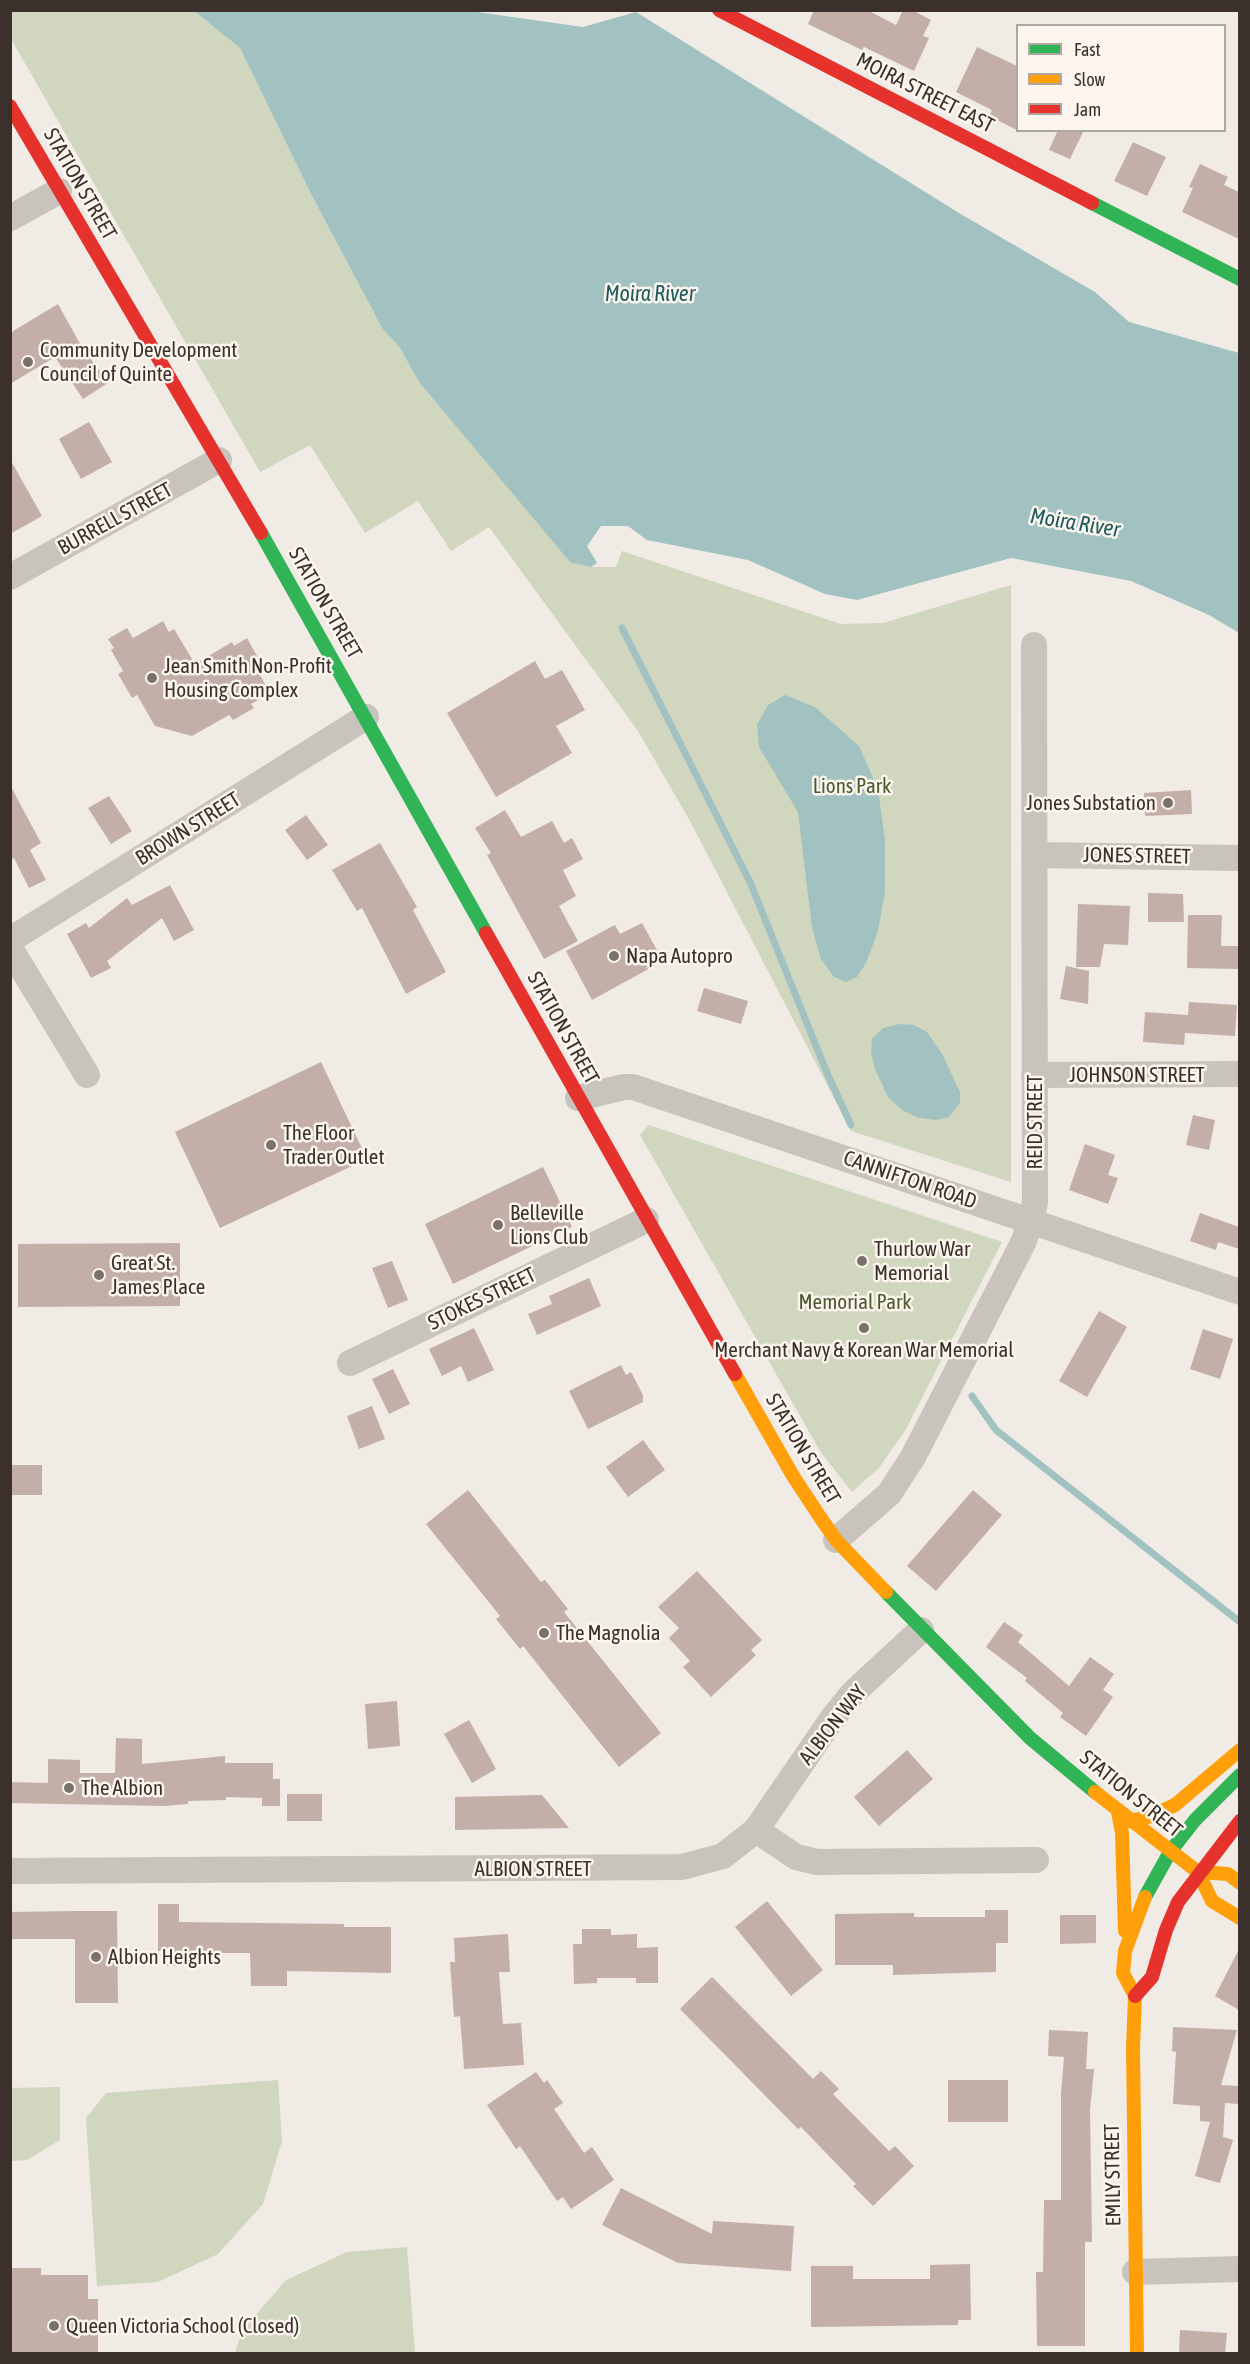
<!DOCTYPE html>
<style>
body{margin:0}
#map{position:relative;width:1250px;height:2364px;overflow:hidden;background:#f0ebe5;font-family:"Asap Condensed",sans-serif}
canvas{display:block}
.frame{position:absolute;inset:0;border:12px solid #3b302b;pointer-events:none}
.legend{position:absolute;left:1016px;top:24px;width:210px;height:108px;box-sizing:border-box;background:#fbf5ee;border:2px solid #aea6a0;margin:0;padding:8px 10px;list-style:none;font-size:18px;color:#3b302b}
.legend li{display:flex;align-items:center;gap:12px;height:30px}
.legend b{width:30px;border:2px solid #aea6a0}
</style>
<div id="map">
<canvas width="1250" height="2364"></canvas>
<div class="frame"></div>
<ul class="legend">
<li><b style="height:8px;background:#30b455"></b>Fast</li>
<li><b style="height:8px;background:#ff9f0a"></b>Slow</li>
<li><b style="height:8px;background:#e5322d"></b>Jam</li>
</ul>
</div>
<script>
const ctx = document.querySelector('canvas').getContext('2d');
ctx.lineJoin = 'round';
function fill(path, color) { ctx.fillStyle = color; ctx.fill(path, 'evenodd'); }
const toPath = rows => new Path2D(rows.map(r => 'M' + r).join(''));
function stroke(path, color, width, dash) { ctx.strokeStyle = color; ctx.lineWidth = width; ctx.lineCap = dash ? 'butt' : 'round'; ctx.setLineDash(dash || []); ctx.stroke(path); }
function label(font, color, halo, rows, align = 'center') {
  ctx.font = font + ' "Asap Condensed",sans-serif'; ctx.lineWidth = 5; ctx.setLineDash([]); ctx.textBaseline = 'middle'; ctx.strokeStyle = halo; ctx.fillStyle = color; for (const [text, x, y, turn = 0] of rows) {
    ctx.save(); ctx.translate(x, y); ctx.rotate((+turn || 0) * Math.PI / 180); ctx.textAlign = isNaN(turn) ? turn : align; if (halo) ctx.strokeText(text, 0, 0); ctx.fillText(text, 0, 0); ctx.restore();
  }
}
const green = toPath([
 [10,11,194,11,240,48,311,194,382,328,400,348,419,382,570,561,591,567,616,567,622,551,841,624,883,623,1011,585,1011,1182,851,1131,690,821,638,731,489,527,451,551,418,501,365,533,310,445,260,472,11,39],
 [649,1125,1002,1242,906,1429,879,1468,852,1492,820,1451,640,1135],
 [278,2080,282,2141,263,2204,218,2254,158,2282,97,2286,86,2118,106,2093],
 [60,2087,60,2140,27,2160,11,2161,11,2088],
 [407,2247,415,2353,235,2353,242,2331,286,2280,347,2252]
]);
const water = toPath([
 [463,10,583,27,636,12,959,213,1095,292,1129,322,1239,353,1239,633,1209,615,1131,581,1011,558,857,600,825,594,748,560,647,540,628,526,601,526,587,546,597,563,591,567,570,562,419,382,400,348,382,328,311,194,240,48,194,11],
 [785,695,815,707,859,746,878,789,885,840,885,892,878,931,866,963,857,977,846,982,834,977,821,959,812,928,798,812,759,747,757,725,768,705],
 [899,1024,914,1025,927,1032,942,1054,960,1092,960,1103,949,1117,937,1120,919,1118,902,1110,888,1097,875,1069,871,1052,872,1039,883,1028]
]);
const stream = toPath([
 [622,628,750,882,827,1073,851,1125],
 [972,1396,996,1430,1240,1622]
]);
const building = toPath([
 [814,10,867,10,896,25,903,10,912,10,931,20,923,36,929,38,914,71,864,47,862,50,808,24],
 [977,47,1017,66,1017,130,989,116,992,110,956,92],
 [1058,130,1084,130,1070,159,1049,150],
 [1133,142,1166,157,1147,196,1114,181],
 [1200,164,1228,177,1224,185,1239,192,1239,239,1182,212,1193,188,1189,187],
 [58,304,79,342,108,383,83,399,55,357,10,384,10,333],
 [89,422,112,462,81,479,59,439],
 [10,459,42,516,10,534],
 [163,621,169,632,174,629,195,664,232,642,234,646,247,638,262,665,256,668,270,693,251,704,254,708,233,720,229,715,192,736,155,726,137,695,132,698,118,674,123,671,111,650,114,648,108,639,127,628,133,638],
 [535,661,545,679,562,670,585,710,556,726,572,753,496,797,447,713],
 [10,785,41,843,30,850,46,880,29,888,14,858,10,860],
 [1191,790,1192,814,1145,816,1144,793],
 [109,796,132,831,111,844,88,808],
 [505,810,521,837,552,821,564,843,572,838,583,859,563,870,576,896,559,906,578,941,544,959,487,855,491,853,475,828],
 [306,815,328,845,307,860,285,830],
 [380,843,417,907,413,910,446,972,406,994,362,908,357,911,332,870],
 [170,885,194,930,174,941,162,918,107,961,111,968,91,978,67,934,86,923,89,928,127,898,132,905],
 [1148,893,1183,894,1184,922,1148,922],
 [1078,904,1130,906,1128,945,1104,944,1100,967,1076,967],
 [1188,915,1222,915,1221,946,1239,946,1239,969,1187,968],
 [642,923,663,961,592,1000,566,951,615,925,620,934],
 [1066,966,1089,971,1088,1004,1060,999],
 [704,988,748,1001,741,1024,697,1011],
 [1189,1002,1237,1005,1235,1036,1185,1033,1184,1045,1143,1042,1145,1012,1188,1015],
 [321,1062,367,1159,220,1228,175,1132],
 [1193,1115,1215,1120,1209,1150,1186,1145],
 [1085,1144,1115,1155,1108,1175,1118,1178,1108,1204,1069,1190],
 [543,1167,572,1227,453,1284,425,1224],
 [1200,1213,1239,1227,1239,1249,1218,1242,1216,1250,1190,1241],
 [180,1243,180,1306,18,1307,18,1244],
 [392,1261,408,1300,388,1308,372,1268],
 [589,1278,601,1306,537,1335,528,1314,552,1304,549,1296],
 [1099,1311,1127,1327,1087,1397,1059,1381],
 [474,1328,494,1370,468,1382,461,1366,442,1376,429,1349],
 [1203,1329,1233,1339,1220,1379,1190,1369],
 [621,1365,626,1375,631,1372,643,1395,643,1402,588,1429,569,1391],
 [393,1369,410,1404,389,1414,372,1379],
 [372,1406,385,1439,359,1449,347,1416],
 [643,1440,665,1470,628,1497,606,1467],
 [10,1465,42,1465,42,1495,10,1495],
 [468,1490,541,1582,545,1580,568,1609,564,1612,661,1733,619,1767,523,1646,520,1649,496,1619,500,1616,426,1524],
 [973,1490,1002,1515,936,1591,907,1566],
 [697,1571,762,1640,751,1650,756,1655,711,1697,683,1667,690,1661,669,1638,679,1628,658,1607],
 [1004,1622,1023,1635,1018,1642,1069,1686,1090,1657,1114,1674,1103,1690,1113,1697,1086,1736,1060,1717,1063,1713,1025,1681,1027,1678,986,1647],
 [397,1701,400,1746,368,1749,365,1704],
 [469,1720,496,1769,472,1783,444,1734],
 [116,1738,142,1739,142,1764,225,1756,225,1763,273,1763,273,1779,280,1779,280,1806,262,1806,262,1798,226,1797,226,1800,188,1801,188,1804,164,1806,10,1803,10,1782,48,1783,48,1759,80,1760,80,1773,115,1773],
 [907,1750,933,1779,879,1826,854,1797],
 [287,1794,322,1794,322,1821,287,1821],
 [542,1795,569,1828,455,1830,455,1797],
 [767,1901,823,1970,791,1996,735,1927],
 [158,1904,179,1904,179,1922,344,1924,344,1927,391,1927,391,1973,287,1971,287,1986,251,1986,250,1953,179,1953,179,1966,162,1966,162,1951,158,1951],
 [985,1910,1008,1910,1008,1943,996,1943,996,1972,893,1975,893,1965,835,1965,835,1914,914,1913,914,1917,985,1917],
 [75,1911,117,1911,118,2003,75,2003,75,1939,10,1939,10,1912],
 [1060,1915,1096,1915,1096,1943,1060,1944],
 [582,1929,611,1929,611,1935,637,1934,637,1948,658,1947,658,1983,636,1983,636,1978,597,1978,597,1983,574,1984,573,1944,582,1944],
 [508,1934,510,1972,499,1972,503,2024,521,2023,524,2065,464,2069,460,2016,454,2017,450,1962,455,1962,454,1938],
 [1239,1949,1239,2010,1215,1996],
 [712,1977,813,2079,821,2071,839,2089,833,2094,889,2151,895,2146,914,2166,873,2206,853,2186,856,2184,801,2127,798,2129,680,2009],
 [1173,2027,1237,2030,1221,2085,1239,2086,1238,2104,1225,2103,1223,2137,1233,2140,1220,2183,1195,2176,1210,2122,1200,2121,1200,2106,1173,2104,1176,2052,1172,2051],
 [1049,2030,1088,2032,1086,2069,1094,2069,1090,2110,1092,2242,1085,2242,1085,2346,1037,2346,1036,2272,1043,2272,1044,2200,1061,2200,1061,2094,1064,2057,1048,2056],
 [536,2072,544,2083,547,2080,563,2103,554,2109,584,2153,592,2147,614,2180,571,2209,563,2197,557,2201,520,2146,516,2149,487,2105],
 [948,2080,1008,2080,1008,2122,948,2122],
 [621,2188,712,2234,713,2221,794,2226,791,2271,678,2263,602,2225],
 [970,2264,971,2320,958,2320,958,2325,811,2327,811,2266,853,2266,853,2279,930,2279,930,2265],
 [10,2268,41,2268,41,2275,88,2275,88,2299,98,2299,98,2354,10,2354],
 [1180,2330,1227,2333,1225,2354,1179,2354]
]);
const street = toPath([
 [10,218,59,191],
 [10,577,219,460],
 [1034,855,1240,858],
 [10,940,366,717],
 [10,948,87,1075],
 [1034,1075,1240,1074],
 [578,1098,624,1087,633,1087,1240,1292],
 [350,1363,646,1220],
 [836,1540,889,1494,913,1457,1023,1243,1031,1221,1035,1202,1034,645],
 [756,1830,796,1857,817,1862,1036,1860],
 [10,1871,682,1867,723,1856,756,1830,832,1719,853,1693,921,1630],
 [1135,2272,1240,2269]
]);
const fast = toPath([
 [1092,203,1240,279],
 [261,533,486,933],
 [886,1592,1030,1738,1095,1792],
 [1145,1897,1170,1852,1195,1820,1240,1775]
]);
const slow = toPath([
 [735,1374,793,1476,820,1517,836,1540,886,1592],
 [1095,1792,1198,1872,1212,1901,1240,1918],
 [1118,1812,1122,1833,1125,1931],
 [1129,1821,1148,1817,1175,1805,1240,1750],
 [1198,1872,1228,1874,1240,1883],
 [1137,2354,1133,2048,1135,1996,1123,1973,1125,1951,1145,1897]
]);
const jam = toPath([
 [719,10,1092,203],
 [10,106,261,533],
 [486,933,735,1374],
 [1135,1996,1152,1977,1166,1930,1178,1902,1240,1821]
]);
const markers = [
 [28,362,6,"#7a716c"],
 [152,678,6,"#7a716c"],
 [1168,803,6,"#7a716c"],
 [614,956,6,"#7a716c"],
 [271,1145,6,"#7a716c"],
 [498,1225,6,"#7a716c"],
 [862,1261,6,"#7a716c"],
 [99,1275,6,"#7a716c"],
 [864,1328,6,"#7a716c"],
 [544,1633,6,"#7a716c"],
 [69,1788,6,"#7a716c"],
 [96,1957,6,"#7a716c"],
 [54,2326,6,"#7a716c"]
];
const streetNames = [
 ["MOIRA STREET EAST",925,93,27],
 ["STATION STREET",80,184,60],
 ["BURRELL STREET",115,519,-29],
 ["STATION STREET",325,603,60],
 ["BROWN STREET",188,829,-32],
 ["JONES STREET",1137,856,1],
 ["STATION STREET",563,1028,61],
 ["JOHNSON STREET",1137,1075],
 ["REID STREET",1035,1122,-90],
 ["CANNIFTON ROAD",910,1180,19],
 ["STOKES STREET",482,1299,-26],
 ["STATION STREET",803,1449,59],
 ["ALBION WAY",833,1725,-52],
 ["STATION STREET",1131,1794,39],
 ["ALBION STREET",533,1869],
 ["EMILY STREET",1113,2175,-91]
];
const poiNames = [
 ["Community Development",40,350],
 ["Council of Quinte",40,374],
 ["Jean Smith Non-Profit",164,666],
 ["Housing Complex",164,690],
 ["Jones Substation",1156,803,"right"],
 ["Napa Autopro",626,956],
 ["The Floor",283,1133],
 ["Trader Outlet",283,1157],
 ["Belleville",510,1213],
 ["Lions Club",510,1237],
 ["Thurlow War",874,1249],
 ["Memorial",874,1273],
 ["Great St.",111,1263],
 ["James Place",111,1287],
 ["Merchant Navy & Korean War Memorial",864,1350,"center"],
 ["The Magnolia",556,1633],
 ["The Albion",81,1788],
 ["Albion Heights",108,1957],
 ["Queen Victoria School (Closed)",66,2326]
];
const parkNames = [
 ["Lions Park",852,786],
 ["Memorial Park",855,1302]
];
const waterNames = [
 ["Moira River",650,294],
 ["Moira River",1075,523,9]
];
fill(green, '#d1d6bf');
fill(water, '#a1c2c1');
stroke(stream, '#a1c2c1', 7);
fill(building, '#c3afa7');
stroke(street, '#c9c3be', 26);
stroke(fast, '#30b455', 14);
stroke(slow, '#ff9f0a', 14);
stroke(jam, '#e5322d', 14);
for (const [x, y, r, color] of markers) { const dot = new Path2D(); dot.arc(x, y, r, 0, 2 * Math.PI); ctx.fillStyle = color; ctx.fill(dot); stroke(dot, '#fbf5ee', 2); }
label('21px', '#3b302b', '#fbf5ee', streetNames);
label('21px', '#3b302b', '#fbf5ee', poiNames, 'left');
label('21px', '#4a5a2e', '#fbf5ee', parkNames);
label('italic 22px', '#1f5a5e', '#fbf5ee', waterNames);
</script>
